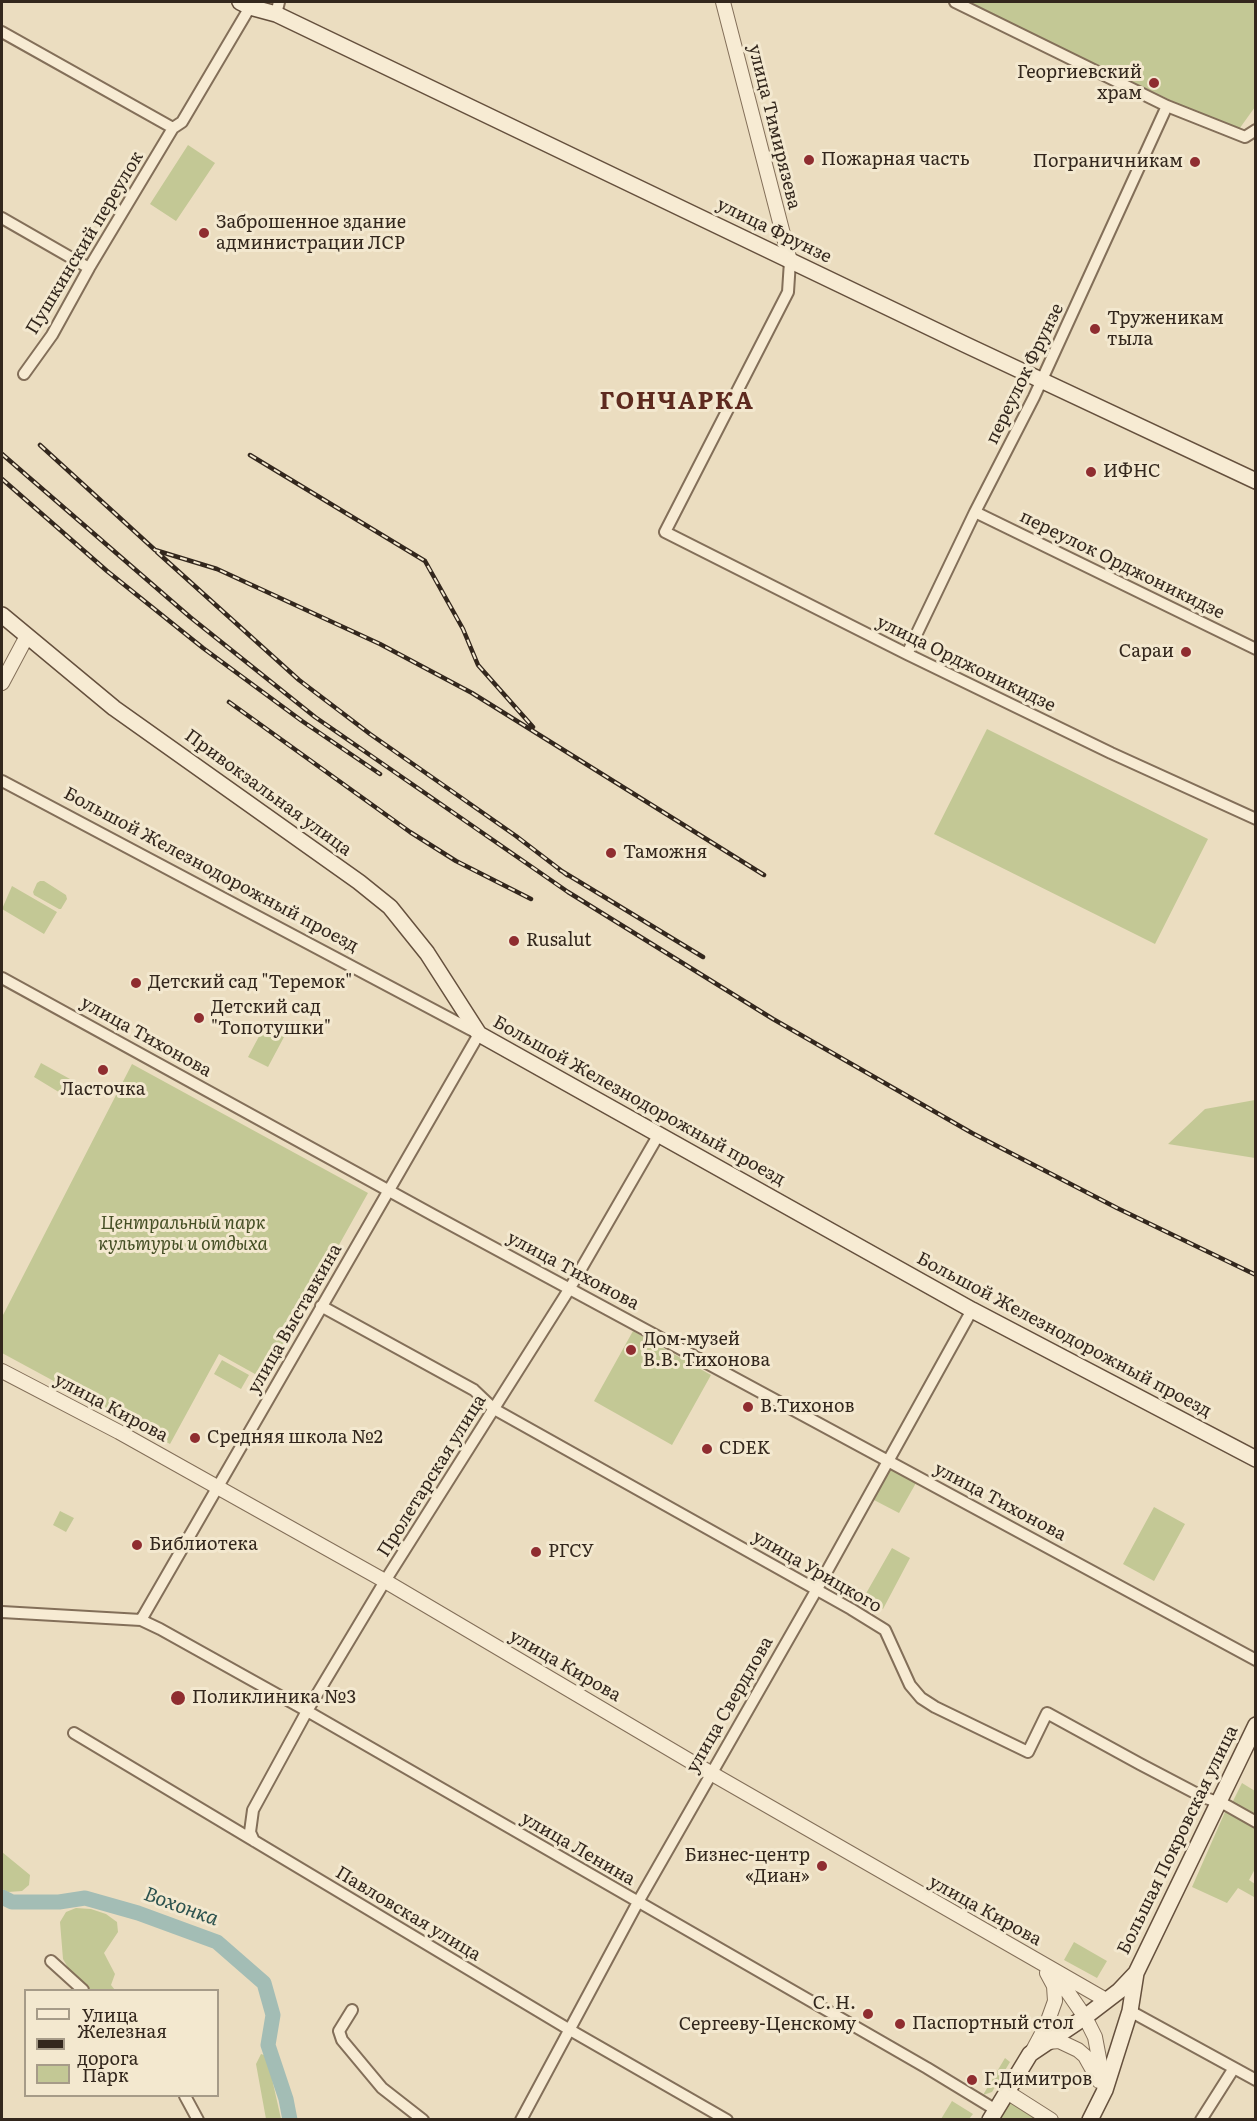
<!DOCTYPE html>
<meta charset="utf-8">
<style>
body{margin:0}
#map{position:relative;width:1257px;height:2121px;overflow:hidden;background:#ebddc0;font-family:Literata,serif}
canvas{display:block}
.frame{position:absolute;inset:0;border:3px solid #33271d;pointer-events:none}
.legend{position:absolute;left:24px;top:1989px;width:195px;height:108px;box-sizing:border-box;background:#f3e8cf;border:2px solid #a69b88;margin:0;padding:8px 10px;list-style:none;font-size:18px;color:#33271d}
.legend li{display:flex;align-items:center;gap:12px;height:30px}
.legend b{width:30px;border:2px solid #a69b88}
</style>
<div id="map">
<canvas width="1257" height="2121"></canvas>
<div class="frame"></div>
<ul class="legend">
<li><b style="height:8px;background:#f7ebd3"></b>Улица</li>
<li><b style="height:8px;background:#33271d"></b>Железная дорога</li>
<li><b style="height:16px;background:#c3c895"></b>Парк</li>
</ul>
</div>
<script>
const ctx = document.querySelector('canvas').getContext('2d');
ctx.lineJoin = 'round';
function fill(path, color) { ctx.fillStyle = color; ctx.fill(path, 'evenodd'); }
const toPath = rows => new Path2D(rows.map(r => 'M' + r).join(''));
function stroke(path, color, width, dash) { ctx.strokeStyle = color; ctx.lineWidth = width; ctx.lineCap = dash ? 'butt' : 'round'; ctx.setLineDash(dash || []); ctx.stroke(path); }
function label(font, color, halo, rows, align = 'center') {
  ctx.font = font + ' Literata,serif'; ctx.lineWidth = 6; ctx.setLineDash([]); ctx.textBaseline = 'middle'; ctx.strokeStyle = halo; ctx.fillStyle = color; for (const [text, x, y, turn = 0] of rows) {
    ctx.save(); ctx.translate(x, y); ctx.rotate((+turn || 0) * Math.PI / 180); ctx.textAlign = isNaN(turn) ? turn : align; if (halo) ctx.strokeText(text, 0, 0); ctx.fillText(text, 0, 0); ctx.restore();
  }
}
const green = toPath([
 [966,2,1255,2,1255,107,1237,132],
 [188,145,215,163,176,221,150,204],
 [987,729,1208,839,1155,944,934,834],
 [40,881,44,881,66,895,67,899,61,909,59,909,34,895,33,892,37,883],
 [12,886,57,912,44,934,2,909],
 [264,1027,284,1037,268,1067,248,1057],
 [41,1063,70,1079,62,1094,34,1077],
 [132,1064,368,1193,264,1379,219,1354,170,1444,2,1353,2,1317],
 [1255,1100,1255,1158,1168,1144,1205,1109],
 [633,1331,711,1375,672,1445,594,1401],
 [222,1360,249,1375,241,1389,214,1374],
 [891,1469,916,1483,899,1513,874,1500],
 [1154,1507,1185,1524,1154,1581,1123,1564],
 [60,1511,74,1518,66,1532,53,1525],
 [892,1548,910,1558,883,1609,864,1597],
 [1242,1783,1255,1791,1255,1817,1231,1805],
 [1225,1812,1256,1829,1255,1869,1249,1880,1255,1884,1255,1894,1254,1897,1238,1888,1227,1903,1192,1887],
 [2,1852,30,1875,29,1885,22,1891,8,1892,2,1889],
 [76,1908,91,1909,106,1914,117,1922,118,1932,104,1953,115,1974,111,1985,115,1990,91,1990,70,1971,63,1959,60,1922,66,1912],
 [1074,1942,1107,1961,1097,1978,1064,1960],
 [261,2054,267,2056,281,2119,266,2119,256,2064],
 [1005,2058,1010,2062,992,2092,983,2095],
 [1013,2097,1049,2120,999,2120],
 [952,2101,973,2114,969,2119,941,2119]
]);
const river = toPath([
 [2,1897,12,1902,59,1902,85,1898,138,1913,217,1942,264,1983,273,2015,268,2045,286,2099,290,2120]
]);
const minor = toPath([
 [955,2,1167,106,1245,137,1256,130],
 [276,14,279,2],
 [2,32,173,128],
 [2,218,89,268],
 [790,261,788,292,665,532,907,654,1111,753,1256,819],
 [24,374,52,335,89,268,173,128,182,122,250,7],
 [975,512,1256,649],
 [907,654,975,512,1034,397,1167,106],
 [2,781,479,1034,141,1620],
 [2,978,433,1215,1256,1660],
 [321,1306,474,1390,494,1409,851,1609,885,1630,910,1685,921,1698,935,1707,1028,1752,1047,1713,1140,1764,1203,1797,1226,1805,1256,1822],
 [2,1612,141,1620,160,1629,307,1711,927,2068,996,2110],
 [74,1733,570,2030,727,2120],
 [254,1841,250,1832,253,1810,307,1711,385,1581,570,1288,659,1134],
 [51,1961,83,1990],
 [352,2010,339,2031,342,2040,382,2088,423,2120],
 [1130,2011,1256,2080],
 [185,2096,198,2120],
 [521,2120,638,1902,817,1589,972,1310],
 [1201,2120,1234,2068]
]);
const tertiary = toPath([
 [723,2,790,261],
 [2,683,27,636],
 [2,1371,119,1432,385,1581,695,1764,1106,2000],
 [1056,1975,1085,2017,1095,2037,1105,2090],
 [1048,2042,1059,2041,1078,2050,1085,2056,1099,2081],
 [1031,2054,1046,2026,1055,2001,1054,1986,1047,1973],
 [1007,2092,1051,2120]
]);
const secondary = toPath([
 [240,2,250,7,276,14,964,344,1256,481],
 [2,615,114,708,359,882,390,907,427,953,479,1034,972,1310,1256,1459],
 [990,2120,1030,2054,1085,2017,1119,1991,1136,1973],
 [1090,2120,1105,2090,1130,2011,1136,1973,1256,1725]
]);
const rail = toPath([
 [40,445,155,550,217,569,380,644,472,693,764,875],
 [2,454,190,617,315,717,568,892,773,1019,972,1133,1117,1208,1256,1275],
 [250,455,425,561,463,629,478,665,533,727],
 [2,479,107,571,203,648,302,721,380,774],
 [157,552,299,680,370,734,516,836,567,875],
 [229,702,410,832,456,861,531,899],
 [560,870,703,957]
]);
const markers = [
 [1154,83,6,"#8f2d30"],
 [809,160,6,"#8f2d30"],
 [1195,162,6,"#8f2d30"],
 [204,233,6,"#8f2d30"],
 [1095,329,6,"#8f2d30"],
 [1091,472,6,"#8f2d30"],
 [1186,652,6,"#8f2d30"],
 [611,853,6,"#8f2d30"],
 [514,941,6,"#8f2d30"],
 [136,983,6,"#8f2d30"],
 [199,1018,6,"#8f2d30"],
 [103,1070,6,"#8f2d30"],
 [631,1350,6,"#8f2d30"],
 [748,1407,6,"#8f2d30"],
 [195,1438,6,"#8f2d30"],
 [707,1449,6,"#8f2d30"],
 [137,1545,6,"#8f2d30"],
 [536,1552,6,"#8f2d30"],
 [178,1698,8,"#8f2d30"],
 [822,1866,6,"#8f2d30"],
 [868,2014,6,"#8f2d30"],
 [900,2024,6,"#8f2d30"],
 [972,2080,6,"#8f2d30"]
];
const poiNames = [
 ["Георгиевский",1142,73,"right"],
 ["храм",1142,94,"right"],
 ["Пожарная часть",821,160],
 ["Пограничникам",1183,162,"right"],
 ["Заброшенное здание",216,223],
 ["администрации ЛСР",216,244],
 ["Труженикам",1107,319],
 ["тыла",1107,340],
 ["ИФНС",1103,472],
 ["Сараи",1174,652,"right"],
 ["Таможня",623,853],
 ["Rusalut",526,941],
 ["Детский сад \"Теремок\"",148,983],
 ["Детский сад",211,1008],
 ["\"Топотушки\"",211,1029],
 ["Ласточка",103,1090,"center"],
 ["Дом-музей",643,1340],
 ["В.В. Тихонова",643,1361],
 ["В.Тихонов",760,1407],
 ["Средняя школа №2",207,1438],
 ["CDEK",719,1449],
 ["Библиотека",149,1545],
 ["РГСУ",548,1552],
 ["Поликлиника №3",192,1698],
 ["Бизнес-центр",810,1856,"right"],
 ["«Диан»",810,1877,"right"],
 ["С. Н.",856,2004,"right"],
 ["Сергееву-Ценскому",856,2025,"right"],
 ["Паспортный стол",912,2024],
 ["Г.Димитров",984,2080]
];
const streetNames = [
 ["улица Тимирязева",774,127,76],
 ["улица Фрунзе",774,231,26],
 ["Пушкинский переулок",85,243,-59],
 ["переулок Фрунзе",1025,374,-64],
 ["переулок Орджоникидзе",1122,565,26],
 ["улица Орджоникидзе",966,664,26],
 ["Привокзальная улица",268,793,36],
 ["Большой Железнодорожный проезд",211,870,28],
 ["улица Тихонова",146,1037,29],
 ["Большой Железнодорожный проезд",639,1101,29],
 ["улица Тихонова",573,1271,28],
 ["улица Выставкина",295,1319,-60],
 ["Большой Железнодорожный проезд",1064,1335,28],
 ["улица Кирова",111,1408,28],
 ["Пролетарская улица",432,1476,-58],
 ["улица Тихонова",1000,1502,28],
 ["улица Урицкого",817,1572,30],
 ["улица Кирова",565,1666,30],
 ["улица Свердлова",730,1705,-60],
 ["Большая Покровская улица",1178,1840,-64],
 ["улица Ленина",578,1849,30],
 ["улица Кирова",985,1911,29],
 ["Павловская улица",408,1914,31]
];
const parkNames = [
 ["Центральный парк",183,1224],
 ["культуры и отдыха",183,1245]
];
const waterNames = [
 ["Вохонка",181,1907,20]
];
const districtNames = [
 ["ГОНЧАРКА",677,402]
];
fill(green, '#c3c895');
stroke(river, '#a3bdb5', 15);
stroke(minor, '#836f59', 14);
stroke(tertiary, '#836f59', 16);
stroke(secondary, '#65503d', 18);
stroke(minor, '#f7ebd3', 10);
stroke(tertiary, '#f7ebd3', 14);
stroke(secondary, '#f7ebd3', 15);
stroke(rail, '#33271d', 4.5);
stroke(rail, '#f3e8cf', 2, [7]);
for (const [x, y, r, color] of markers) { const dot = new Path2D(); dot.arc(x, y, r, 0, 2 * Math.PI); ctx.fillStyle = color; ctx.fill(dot); stroke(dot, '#f3e8cf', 2); }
label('18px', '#33271d', '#f3e8cf', poiNames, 'left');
label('18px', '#33271d', '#f3e8cf', streetNames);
label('italic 18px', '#454f25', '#f3e8cf', parkNames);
label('italic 20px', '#2d534f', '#f3e8cf', waterNames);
ctx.letterSpacing = '1.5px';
label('bold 24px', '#5e2a1f', '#f3e8cf', districtNames);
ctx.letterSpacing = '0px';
</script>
